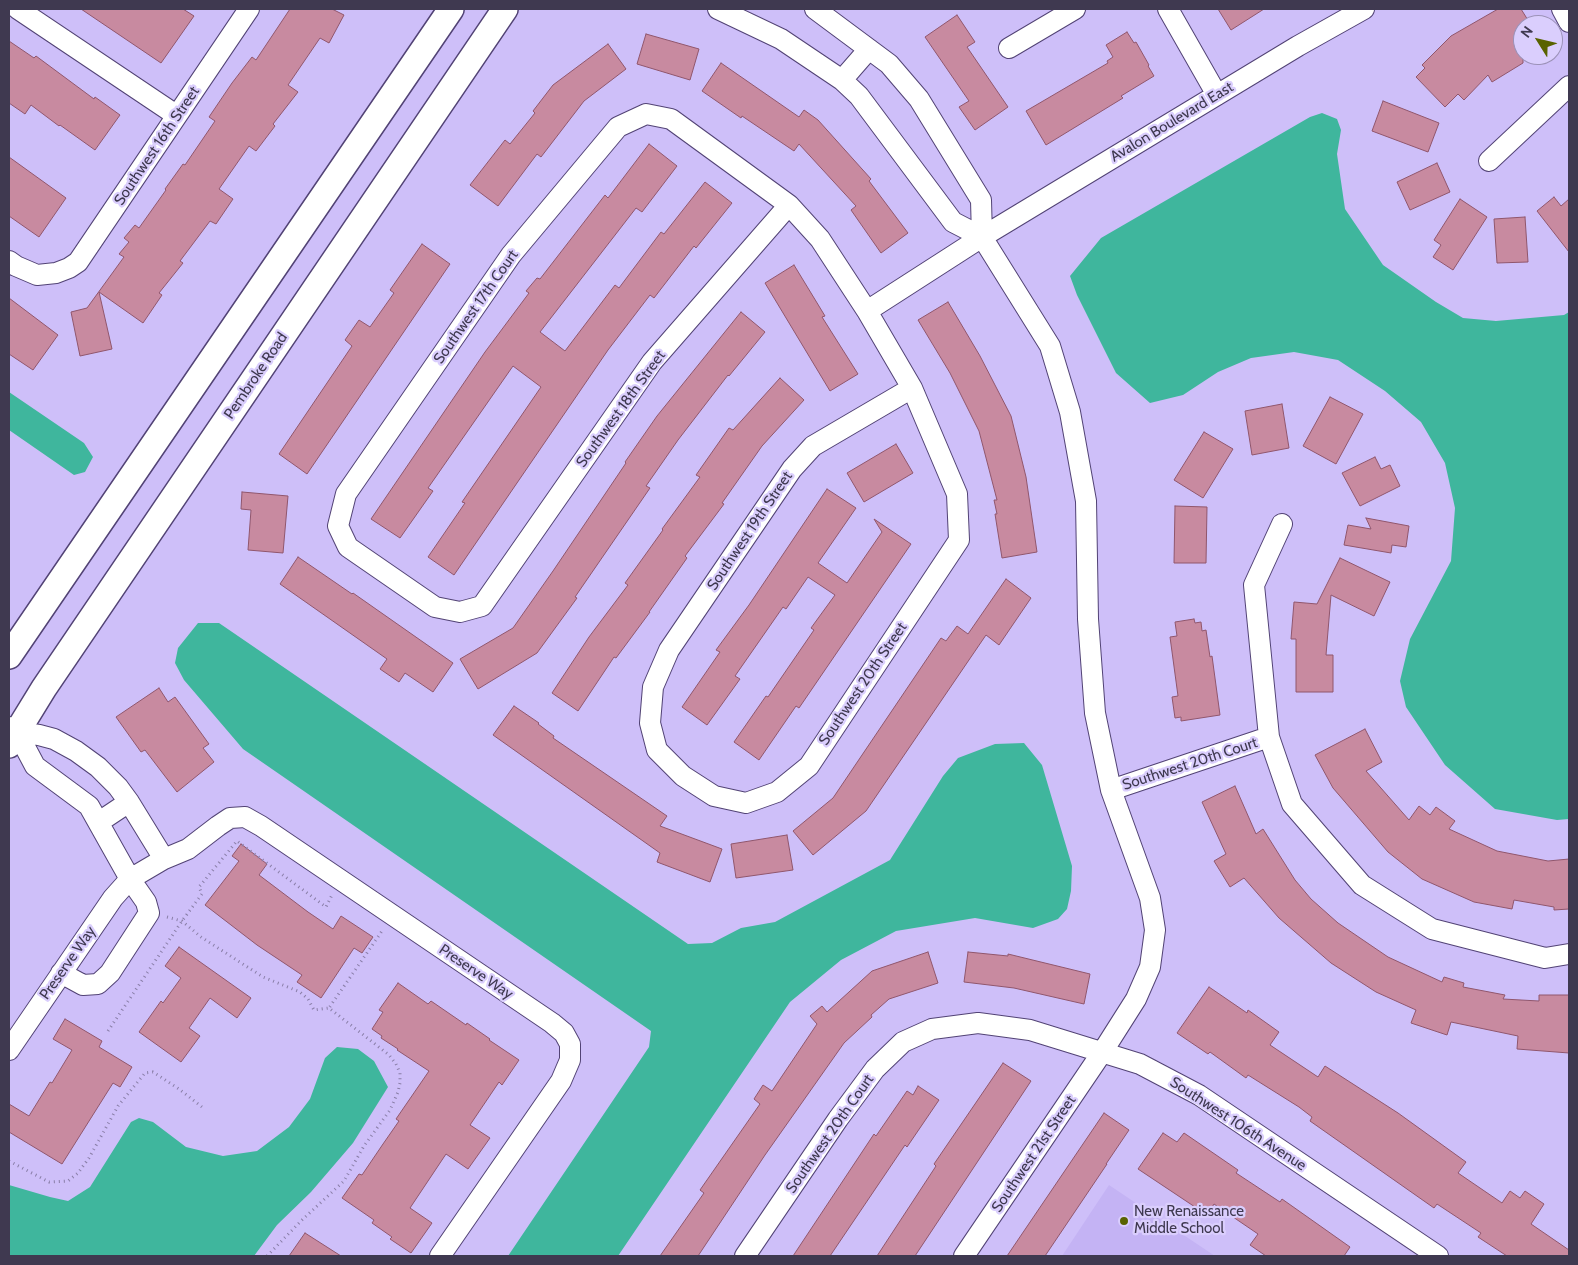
<!DOCTYPE html>
<style>
body{margin:0}
#map{position:relative;width:1578px;height:1265px;overflow:hidden;background:#cebff9;font-family:Cabin,sans-serif}
canvas{display:block}
.frame{position:absolute;inset:0;border:10px solid #3f3950;pointer-events:none}
.north{position:absolute;left:1513px;top:15px;width:50px;height:50px;box-sizing:border-box;background:#dacefd;border:1px solid #9c92b8;border-radius:50%;rotate:306deg;font-size:14px;font-weight:700;line-height:20px;text-align:center;color:#3f3950}
.north::after{content:'';display:block;margin:auto;width:18px;height:22px;background:#596200;clip-path:polygon(50% 0,100% 100%,50% 72%,0 100%)}
</style>
<div id="map">
<canvas width="1578" height="1265"></canvas>
<div class="frame"></div>
<div class="north">N</div>
</div>
<script>
const ctx = document.querySelector('canvas').getContext('2d');
ctx.lineJoin = 'round';
function fill(path, color) { ctx.fillStyle = color; ctx.fill(path, 'evenodd'); }
const toPath = rows => new Path2D(rows.map(r => 'M' + r).join(''));
function stroke(path, color, width, dash) { ctx.strokeStyle = color; ctx.lineWidth = width; ctx.lineCap = dash ? 'butt' : 'round'; ctx.setLineDash(dash || []); ctx.stroke(path); }
function label(font, color, halo, rows, align = 'center') {
  ctx.font = font + ' Cabin,sans-serif'; ctx.lineWidth = 4.5; ctx.setLineDash([]); ctx.textBaseline = 'middle'; ctx.strokeStyle = halo; ctx.fillStyle = color; for (const [text, x, y, turn = 0] of rows) {
    ctx.save(); ctx.translate(x, y); ctx.rotate((+turn || 0) * Math.PI / 180); ctx.textAlign = isNaN(turn) ? turn : align; if (halo) ctx.strokeText(text, 0, 0); ctx.fillText(text, 0, 0); ctx.restore();
  }
}
const built = toPath([
 [1109,1185,1215,1256,1062,1256]
]);
const water = toPath([
 [1322,113,1337,119,1341,130,1337,154,1345,209,1383,265,1436,302,1463,318,1496,321,1564,315,1569,312,1569,819,1557,820,1495,809,1445,765,1406,707,1400,681,1410,639,1451,561,1455,508,1445,463,1421,422,1385,391,1338,360,1294,352,1251,358,1218,372,1183,395,1150,403,1116,373,1077,295,1070,276,1101,238,1310,117],
 [9,392,84,443,93,457,85,472,74,475,9,430],
 [198,623,219,623,688,944,712,943,741,928,775,922,890,860,943,776,958,758,995,744,1024,743,1042,765,1072,866,1071,891,1067,909,1058,919,1033,928,975,918,896,931,841,960,790,1002,618,1256,508,1256,649,1047,651,1031,243,749,184,680,175,663,178,648],
 [337,1047,358,1049,374,1061,388,1087,353,1143,311,1192,277,1225,254,1256,9,1256,9,1185,50,1197,68,1201,90,1187,131,1122,139,1118,153,1122,186,1147,223,1156,257,1151,289,1127,310,1099,325,1058]
]);
const building = toPath([
 [81,9,183,9,194,16,161,63,81,9],
 [290,9,332,9,344,15,329,43,320,38,288,85,298,92,273,124,275,126,256,151,249,146,219,189,233,199,216,224,210,221,180,261,183,263,159,293,162,295,143,323,99,292,112,349,80,356,71,312,87,308,124,257,119,254,129,242,124,238,135,225,139,228,166,190,165,189,183,164,185,165,215,121,209,117,232,83,252,57,256,60,290,9],
 [1218,9,1264,9,1231,30,1218,9],
 [1498,9,1521,9,1531,25,1523,25,1523,63,1492,82,1488,75,1464,100,1458,94,1445,107,1416,77,1425,68,1422,65,1451,36,1498,9],
 [957,15,975,42,967,47,1008,107,975,130,959,107,969,101,925,37,957,15],
 [1127,32,1134,43,1136,42,1149,65,1148,66,1154,76,1121,96,1123,98,1046,145,1026,111,1108,63,1107,61,1113,57,1106,45,1127,32],
 [646,34,699,49,690,80,637,64,646,34],
 [9,41,34,58,36,56,94,99,95,97,120,115,95,150,60,125,59,126,31,105,25,114,9,103,9,41],
 [608,44,626,69,584,101,541,157,537,154,498,206,470,185,505,140,510,144,535,113,533,111,553,85,608,44],
 [721,63,799,117,804,110,818,120,871,179,869,181,908,233,881,253,851,210,856,206,799,144,794,151,742,116,741,118,702,91,721,63],
 [1383,101,1439,123,1428,152,1372,131,1383,101],
 [649,144,677,166,642,212,636,208,540,332,565,351,615,285,619,288,661,232,664,234,705,182,732,203,696,248,694,246,654,298,650,295,608,350,454,575,428,557,465,503,462,502,541,387,513,366,428,488,433,491,400,538,371,519,485,352,529,293,526,291,537,278,540,279,605,195,608,198,649,144],
 [9,157,66,198,39,237,9,216,9,157],
 [1437,163,1450,192,1410,210,1397,182,1437,163],
 [1554,197,1561,206,1569,199,1569,252,1537,211,1554,197],
 [1460,199,1487,217,1453,270,1433,257,1441,245,1434,240,1460,199],
 [1525,217,1528,262,1497,263,1494,219,1525,217],
 [422,244,450,264,307,474,279,454,352,346,345,340,359,320,370,327,394,293,390,290,422,244],
 [794,265,825,316,822,317,858,374,830,391,765,283,794,265],
 [9,298,58,335,33,370,9,354,9,298],
 [948,302,980,356,1011,416,1026,477,1037,552,1002,558,995,514,997,514,994,500,997,500,979,431,950,373,918,320,948,302],
 [741,312,765,332,729,376,728,375,678,440,646,486,650,488,575,597,577,598,537,653,478,689,460,659,513,628,553,571,626,463,625,462,657,416,741,312],
 [780,378,804,400,762,446,722,503,724,504,685,556,687,558,649,612,650,612,616,658,614,657,578,711,552,693,589,637,628,585,625,583,663,530,662,529,700,477,696,475,729,428,733,430,780,378],
 [1330,397,1363,414,1336,464,1303,446,1330,397],
 [1282,404,1289,448,1252,455,1245,411,1282,404],
 [1204,432,1233,449,1203,498,1174,480,1204,432],
 [896,444,913,473,864,502,847,473,896,444],
 [1375,457,1381,469,1390,465,1400,486,1360,506,1342,473,1375,457],
 [827,489,856,508,818,563,847,583,882,532,874,519,911,544,799,708,796,706,759,760,734,742,766,696,768,697,814,630,811,628,835,595,808,577,786,609,783,607,735,676,740,679,707,725,682,707,720,652,716,650,749,605,827,489],
 [242,492,288,496,283,553,248,550,251,510,241,509,242,492],
 [1175,506,1207,507,1206,563,1174,563,1175,506],
 [1366,518,1409,526,1406,547,1392,545,1391,553,1344,545,1348,525,1371,529,1366,518],
 [298,557,352,594,353,593,453,663,433,692,405,673,399,682,380,669,387,659,280,584,298,557],
 [1340,558,1390,582,1374,616,1331,595,1326,655,1333,655,1333,692,1296,692,1296,639,1291,639,1294,602,1317,604,1340,558],
 [1006,579,1031,598,999,645,986,635,866,811,813,855,793,831,833,798,941,638,946,641,957,626,968,634,1006,579],
 [1194,619,1195,623,1201,622,1202,631,1206,630,1210,657,1212,656,1220,715,1181,721,1181,717,1175,718,1172,697,1178,696,1170,637,1177,636,1175,622,1194,619],
 [159,688,168,702,175,697,209,744,203,748,214,762,177,792,145,750,141,752,116,717,159,688],
 [514,706,539,723,538,724,554,736,553,738,667,816,660,826,722,849,710,882,657,862,660,853,493,735,514,706],
 [1365,729,1382,762,1366,771,1409,820,1419,806,1430,815,1436,807,1455,821,1449,829,1497,851,1548,861,1569,859,1569,909,1554,910,1554,907,1514,900,1512,909,1474,902,1422,879,1388,852,1333,788,1315,755,1365,729],
 [1235,786,1256,834,1263,829,1295,880,1311,899,1338,923,1388,957,1442,982,1444,977,1464,983,1463,987,1505,995,1503,999,1539,1001,1539,995,1569,995,1569,1053,1517,1049,1518,1036,1451,1022,1447,1035,1411,1023,1416,1010,1376,992,1331,963,1279,918,1244,878,1230,887,1214,861,1226,854,1202,802,1235,786],
 [787,835,793,870,736,878,731,844,787,835],
 [241,844,267,864,259,875,308,912,333,929,341,916,373,937,362,953,354,948,321,998,297,982,302,975,257,945,205,905,239,861,232,856,241,844],
 [179,947,251,998,237,1018,210,998,189,1028,200,1036,181,1062,139,1032,161,1001,163,1003,181,978,165,966,179,947],
 [928,952,938,983,889,999,871,1015,872,1017,844,1043,765,1155,698,1256,660,1256,704,1193,700,1190,760,1104,754,1099,763,1085,772,1091,817,1024,810,1016,822,1006,827,1012,872,971,928,952],
 [968,952,1008,956,1008,954,1090,974,1084,1004,1014,988,964,982,968,952],
 [398,983,428,1004,431,1001,466,1025,467,1023,490,1039,489,1040,519,1060,502,1085,499,1082,470,1125,490,1138,468,1169,446,1154,410,1208,432,1223,411,1253,390,1239,392,1237,372,1223,374,1220,342,1198,359,1174,362,1175,383,1144,399,1121,396,1119,429,1071,397,1050,398,1049,381,1038,382,1036,372,1029,383,1012,379,1010,398,983],
 [1209,987,1247,1013,1248,1010,1279,1032,1270,1045,1318,1077,1325,1066,1398,1113,1466,1162,1458,1173,1502,1203,1510,1191,1520,1198,1525,1191,1544,1204,1531,1224,1569,1250,1569,1256,1507,1256,1478,1237,1481,1233,1437,1204,1434,1208,1310,1121,1312,1117,1299,1107,1248,1075,1246,1078,1210,1052,1208,1054,1177,1033,1209,987],
 [65,1019,102,1041,99,1047,132,1067,120,1087,113,1083,62,1164,9,1132,9,1104,29,1116,50,1082,52,1083,72,1050,53,1039,65,1019],
 [1003,1063,1031,1081,915,1256,877,1256,936,1166,934,1164,1003,1063],
 [918,1086,939,1100,907,1147,905,1145,830,1256,793,1256,874,1134,876,1136,907,1091,913,1095,918,1086],
 [1104,1113,1129,1130,1106,1164,1107,1164,1045,1256,1007,1256,1104,1113],
 [1163,1133,1177,1142,1184,1133,1238,1170,1236,1173,1280,1202,1282,1199,1350,1247,1344,1256,1266,1256,1250,1245,1258,1234,1214,1204,1207,1215,1138,1169,1163,1133],
 [305,1233,341,1256,289,1256,305,1233]
]);
const path = toPath([
 [167,917,182,921,201,937,263,977,300,992,308,999,314,1010,329,1008],
 [108,1031,182,921,202,894,199,887,237,841,326,907,332,895],
 [9,1161,49,1182,68,1181,78,1173,89,1158,118,1106,145,1073,153,1072,179,1089,202,1107],
 [267,1256,302,1220,344,1181,364,1146,390,1110,398,1092,400,1083,400,1073,396,1064,389,1055,329,1008,382,931]
]);
const minor = toPath([
 [18,9,176,115],
 [718,9,781,39,842,80,859,96,953,222,982,237],
 [815,9,889,64,919,99,981,200,982,237,1050,346,1070,412,1086,501,1088,619,1095,713,1111,790,1150,898,1155,930,1150,967,1136,999,1103,1051,964,1256],
 [1168,9,1217,95],
 [1562,9,1569,22],
 [1009,48,1075,9],
 [842,80,869,49],
 [1489,161,1569,86],
 [789,205,652,362,482,606,460,612,435,607,348,547,338,526,346,494,511,255,618,127,646,114,671,119,789,205,820,239,867,311],
 [9,261,16,266,37,275,56,273,69,268,78,262,249,9],
 [912,388,813,446,792,469,669,650,653,687,650,723,657,750,683,776,714,796,746,803,777,792,809,766,959,540,957,494,912,388,867,311,982,237,1298,46,1364,9],
 [1282,524,1254,585,1269,737,1292,804,1362,885,1432,929,1545,958,1569,954],
 [9,727,17,732,39,735,54,739,76,751,98,767,118,787,129,802,164,859],
 [17,732,35,766,89,806,130,879,146,902,149,913,110,973,98,984,83,985,61,973],
 [1111,790,1269,737],
 [99,822,129,802],
 [9,1050,113,898,130,879,164,859,188,849,218,826,230,818,245,817,261,826,552,1023,564,1033,570,1044,570,1060,561,1081,440,1256],
 [745,1256,838,1119,875,1069,903,1042,932,1029,978,1023,1030,1030,1140,1064,1199,1095,1438,1256]
]);
const major = toPath([
 [9,656,451,9],
 [9,745,44,688,505,9]
]);
const markers = [
 [1124,1221,5,"#596200"]
];
const streetNames = [
 ["Avalon Boulevard East",1172,122,-31],
 ["Southwest 16th Street",157,146,-56],
 ["Southwest 17th Court",476,307,-55],
 ["Pembroke Road",256,376,-56],
 ["Southwest 18th Street",621,409,-54],
 ["Southwest 19th Street",750,531,-56],
 ["Southwest 20th Street",863,684,-56],
 ["Southwest 20th Court",1190,764,-18],
 ["Preserve Way",68,963,-55],
 ["Preserve Way",476,972,34],
 ["Southwest 106th Avenue",1238,1124,33],
 ["Southwest 20th Court",830,1134,-55],
 ["Southwest 21st Street",1034,1154,-56]
];
const poiNames = [
 ["New Renaissance",1134,1212],
 ["Middle School",1134,1229]
];
fill(built, '#c4b3f4');
fill(water, '#3fb69d');
fill(building, '#c88aa0');
stroke(building, '#90566c', 1);
stroke(minor, '#524375', 22);
stroke(major, '#524375', 28);
stroke(path, '#897ea7', 3, [1, 4]);
stroke(minor, '#fff', 20);
stroke(major, '#fff', 25);
for (const [x, y, r, color] of markers) { const dot = new Path2D(); dot.arc(x, y, r, 0, 2 * Math.PI); ctx.fillStyle = color; ctx.fill(dot); stroke(dot, '#dacefd', 2); }
label('15px', '#3f3950', '#dacefd', streetNames);
label('15px', '#3f3950', '#dacefd', poiNames, 'left');
</script>
